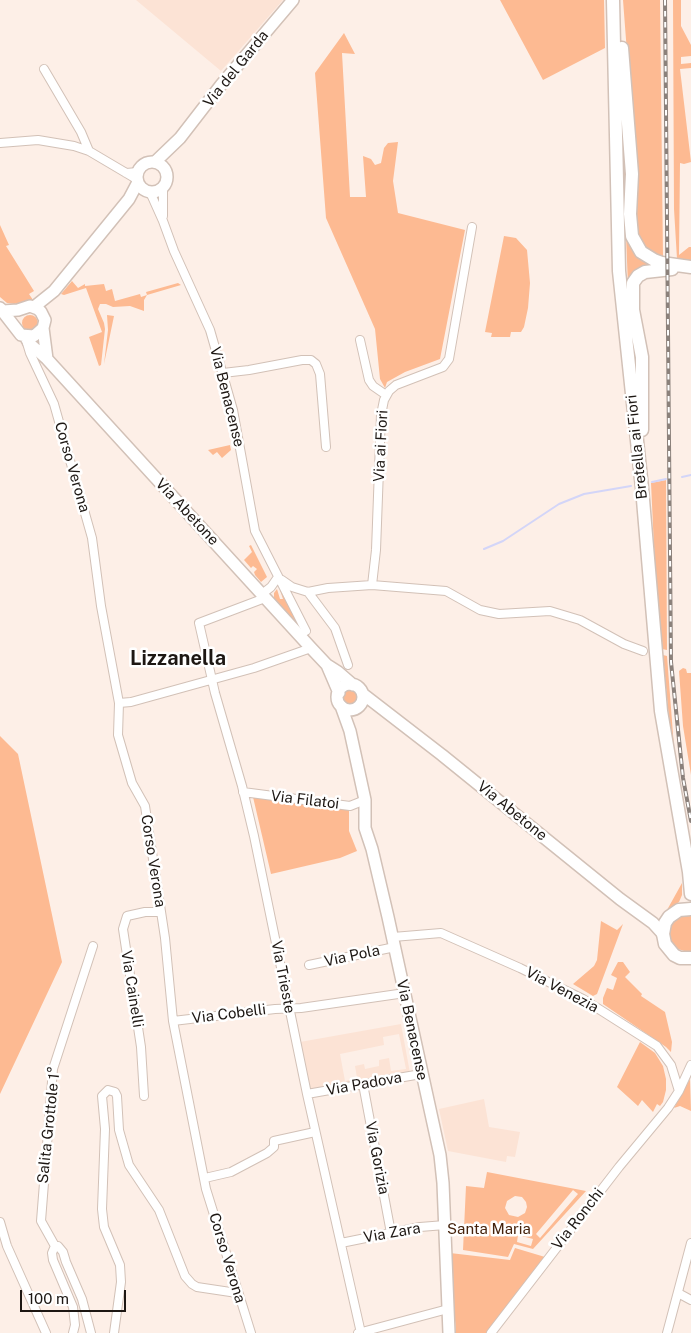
<!DOCTYPE html>
<meta charset="utf-8">
<style>
body{margin:0}
#map{position:relative;width:691px;height:1333px;overflow:hidden;background:#fdefe7;font-family:"Public Sans",sans-serif}
canvas{display:block}
.scale{position:absolute;left:20px;top:1290px;width:106px;height:22px;box-sizing:border-box;border:2px solid #1d1713;border-top:0;padding-left:6px;font-size:15px;line-height:18px;white-space:nowrap;color:#1d1713;-webkit-text-stroke:4px #fff;paint-order:stroke}
</style>
<div id="map">
<canvas width="691" height="1333"></canvas>
<div class="scale">100 m</div>
</div>
<script>
const ctx = document.querySelector('canvas').getContext('2d');
ctx.lineJoin = 'round';
function fill(path, color) { ctx.fillStyle = color; ctx.fill(path, 'evenodd'); }
const toPath = rows => new Path2D(rows.map(r => 'M' + r).join(''));
function stroke(path, color, width, dash) { ctx.strokeStyle = color; ctx.lineWidth = width; ctx.lineCap = dash ? 'butt' : 'round'; ctx.setLineDash(dash || []); ctx.stroke(path); }
function label(font, color, halo, rows, align = 'center') {
  ctx.font = font + ' "Public Sans",sans-serif'; ctx.lineWidth = 5; ctx.setLineDash([]); ctx.textBaseline = 'middle'; ctx.strokeStyle = halo; ctx.fillStyle = color; for (const [text, x, y, turn = 0] of rows) {
    ctx.save(); ctx.translate(x, y); ctx.rotate((+turn || 0) * Math.PI / 180); ctx.textAlign = isNaN(turn) ? turn : align; if (halo) ctx.strokeText(text, 0, 0); ctx.fillText(text, 0, 0); ctx.restore();
  }
}
const built = toPath([
 [136,0,283,0,221,71],
 [401,1024,410,1073,311,1091,300,1042],
 [399,1034,406,1069,391,1071,389,1058,379,1060,379,1066,365,1069,364,1064,355,1066,357,1078,345,1081,340,1054,384,1045,383,1037],
 [484,1099,489,1127,520,1132,515,1157,507,1156,506,1162,448,1151,439,1109]
]);
const green = toPath([
 [500,0,604,0,605,48,543,80],
 [623,0,660,0,663,258,654,255,640,244,634,231,636,171],
 [673,0,681,0,681,26,691,45,691,56,681,57,681,64,691,63,691,68,680,69,691,162,684,164,680,163,679,255,689,247,691,247,691,261,677,259,674,209],
 [344,33,355,54,342,53,350,197,366,197,363,156,371,159,375,165,381,163,384,148,388,143,398,142,393,181,398,213,465,230,440,359,405,372,387,382,385,388,380,379,375,329,326,218,315,73],
 [620,84,628,158,627,217,656,267,628,286],
 [0,225,9,245,6,246,34,291,29,294,33,300,14,304,7,303,0,297],
 [504,236,516,238,527,250,530,283,528,308,524,327,521,332,511,332,510,337,491,337,492,333,485,332],
 [72,281,78,288,85,284,85,286,104,284,106,291,112,289,115,301,140,294,141,297,147,295,146,292,178,283,181,285,147,295,144,300,144,311,130,306,113,307,106,304,100,304,98,309,104,323,105,329,101,365,99,366,89,337,102,332,86,288,64,295,61,294],
 '22 323a8 8 0 1 1 16 0a8 8 0 1 1-16 0Z',
 [107,315,114,316,104,364,108,330],
 [230,445,231,450,222,458,217,452,213,455,208,450],
 [666,480,667,650,662,649,656,590,651,483],
 [251,545,267,577,261,582,255,575,254,572,257,569,253,566,251,568,244,560,252,552,249,546],
 [277,589,280,599,283,599,280,590,284,592,297,618,297,627,274,601,274,593],
 [663,655,667,656,674,747,669,719],
 [683,668,686,669,687,673,691,673,691,775,683,726,679,671],
 '343 697a7 7 0 1 1 14 0a7 7 0 1 1-14 0Z',
 [0,736,18,754,62,962,0,1094],
 [253,797,349,810,349,831,357,851,340,858,271,874],
 [682,883,682,895,679,902,667,910],
 [683,916,691,916,691,951,684,951,678,949,673,944,670,938,670,931,672,924,677,919],
 [601,921,617,930,623,924,597,994,593,996,573,984,594,966,597,960],
 [618,962,623,962,630,972,625,977,642,994,641,996,665,1012,672,1042,671,1052,666,1047,603,1004,603,998,607,988,613,990,617,978,611,975],
 [640,1042,655,1053,663,1066,666,1079,666,1090,663,1102,660,1106,657,1104,653,1112,642,1100,638,1106,617,1087],
 [690,1079,691,1111,680,1106,674,1108],
 [487,1172,586,1191,533,1249,514,1244,508,1257,463,1250,466,1186,484,1188],
 [573,1190,578,1194,540,1238,536,1234],
 [515,1196,522,1197,526,1202,527,1207,525,1213,518,1217,509,1215,505,1208,507,1201],
 [518,1235,533,1239,531,1246,517,1242],
 [515,1248,545,1257,486,1333,456,1333,450,1253,510,1260]
]);
const stream = toPath([
 [682,477,691,475],
 [652,482,666,479],
 [484,549,503,541,559,504,584,494,631,486]
]);
const street = toPath([
 [44,69,81,132,89,151],
 [0,143,38,140,74,146,89,151,138,180],
 [126,173,138,172],
 [163,187,163,216],
 [150,192,163,221,174,251,210,330,233,410,255,531,306,631],
 [360,340,369,380,373,386,386,395],
 [27,343,30,353,54,404,92,538,101,606,119,703,118,735,132,783,145,806,165,938,173,1021,206,1189,251,1333],
 [223,373,249,370,302,360,311,360,316,364,320,374,326,447],
 [282,580,292,587,308,592,328,588,372,585,446,591,480,610,499,614,550,611,580,620,624,644,643,651],
 [372,585,376,550,381,415,384,400,389,391,396,385,443,367,449,359,472,227],
 [308,592,335,628,348,665],
 [262,594,271,587,278,577],
 [265,598,199,623,215,693,242,786,254,836,307,1094,361,1333],
 [119,703,131,702,254,668,311,648],
 [243,792,350,806,365,800],
 [393,937,441,933,520,968,583,999,657,1046,671,1065,679,1091,668,1108,619,1167,491,1333],
 [309,965,395,947],
 [173,1021,275,1009,301,1008,405,993],
 [363,1084,391,1233],
 [679,1091,691,1065],
 [307,1094,421,1074],
 [144,1096,141,1047,123,929,127,916,145,912,161,912],
 [205,1178,231,1172,267,1153,274,1147,274,1141,315,1132],
 [0,1222,7,1246,46,1333],
 [341,1243,420,1227,445,1225],
 [55,1246,41,1221,53,1069,93,946],
 [678,1293,691,1300],
 [73,1333,75,1325,73,1307,53,1260,52,1253,55,1246,58,1246,63,1252,66,1262,82,1299,91,1333],
 [114,1333,121,1282,120,1265,104,1227,102,1209,105,1129,102,1096,108,1090,115,1092,117,1096,119,1130,129,1165,159,1210,185,1276,192,1284,197,1287,237,1293],
 [358,1333,448,1309],
 [667,1333,691,1243]
]);
const secondary = toPath([
 [155,162,180,138,221,85,293,0],
 '137 177a15 15 0 1 1 30 0a15 15 0 1 1-30 0Z',
 [34,307,54,291,129,199,138,182],
 [0,308,21,335,34,336,43,328],
 [3,311,18,310,30,306,38,309,41,312,45,320,43,328,47,359],
 [25,336,29,343,47,359,311,648,327,665,338,672,353,685],
 [327,665,339,693],
 '337 697a13 13 0 1 1 26 0a13 13 0 1 1-26 0Z',
 [363,694,442,755,620,899,653,923,663,934],
 [341,706,350,731,365,800,365,828,372,849,388,917,440,1155,443,1183,449,1333]
]);
const primary = toPath([
 [613,0,619,271,642,488,661,711,689,872,691,894],
 [622,48,632,174,630,214,632,236,641,252,654,260,662,263,691,267],
 [642,430,642,357,633,310,633,283,638,276,645,272,672,269],
 [691,909,679,910,669,917,665,923,663,934,665,944,674,955,680,958,691,958]
]);
const rail = toPath([
 [665,0,671,662,683,778,691,821]
]);
const streetNames = [
 ["Via del Garda",236,69,-51],
 ["Via Benacense",227,397,76],
 ["Via ai Fiori",381,446,-87],
 ["Bretella ai Fiori",637,447,-96],
 ["Corso Verona",72,467,74],
 ["Via Abetone",187,512,47],
 ["Via Filatoi",305,800,7],
 ["Via Abetone",512,811,39],
 ["Corso Verona",153,861,81],
 ["Via Pola",352,956,-12],
 ["Via Trieste",283,977,79],
 ["Via Cainelli",132,989,81],
 ["Via Venezia",562,990,28],
 ["Via Cobelli",229,1014,-7],
 ["Via Benacense",412,1030,78],
 ["Via Padova",364,1084,-10],
 ["Salita Grottole 1°",49,1125,-84],
 ["Via Gorizia",377,1158,79],
 ["Via Ronchi",578,1219,-52],
 ["Via Zara",392,1233,-10],
 ["Corso Verona",227,1258,73]
];
const parkNames = [
 ["Santa Maria",489,1229]
];
const districtNames = [
 ["Lizzanella",178,659]
];
fill(built, '#fce3d5');
fill(green, '#fdba92');
stroke(stream, '#d3d5f8', 2);
stroke(street, '#d2c1b7', 10);
stroke(secondary, '#d2c1b7', 14);
stroke(primary, '#d2c1b7', 15);
stroke(street, '#fff', 8);
stroke(secondary, '#fff', 11);
stroke(primary, '#fff', 12);
stroke(rail, '#8b817b', 4);
stroke(rail, '#fff', 2, [5.5]);
label('15px', '#1d1713', '#fff', streetNames);
label('15px', '#45230d', '#fff', parkNames);
label('bold 20px', '#1d1713', '#fff', districtNames);
</script>
